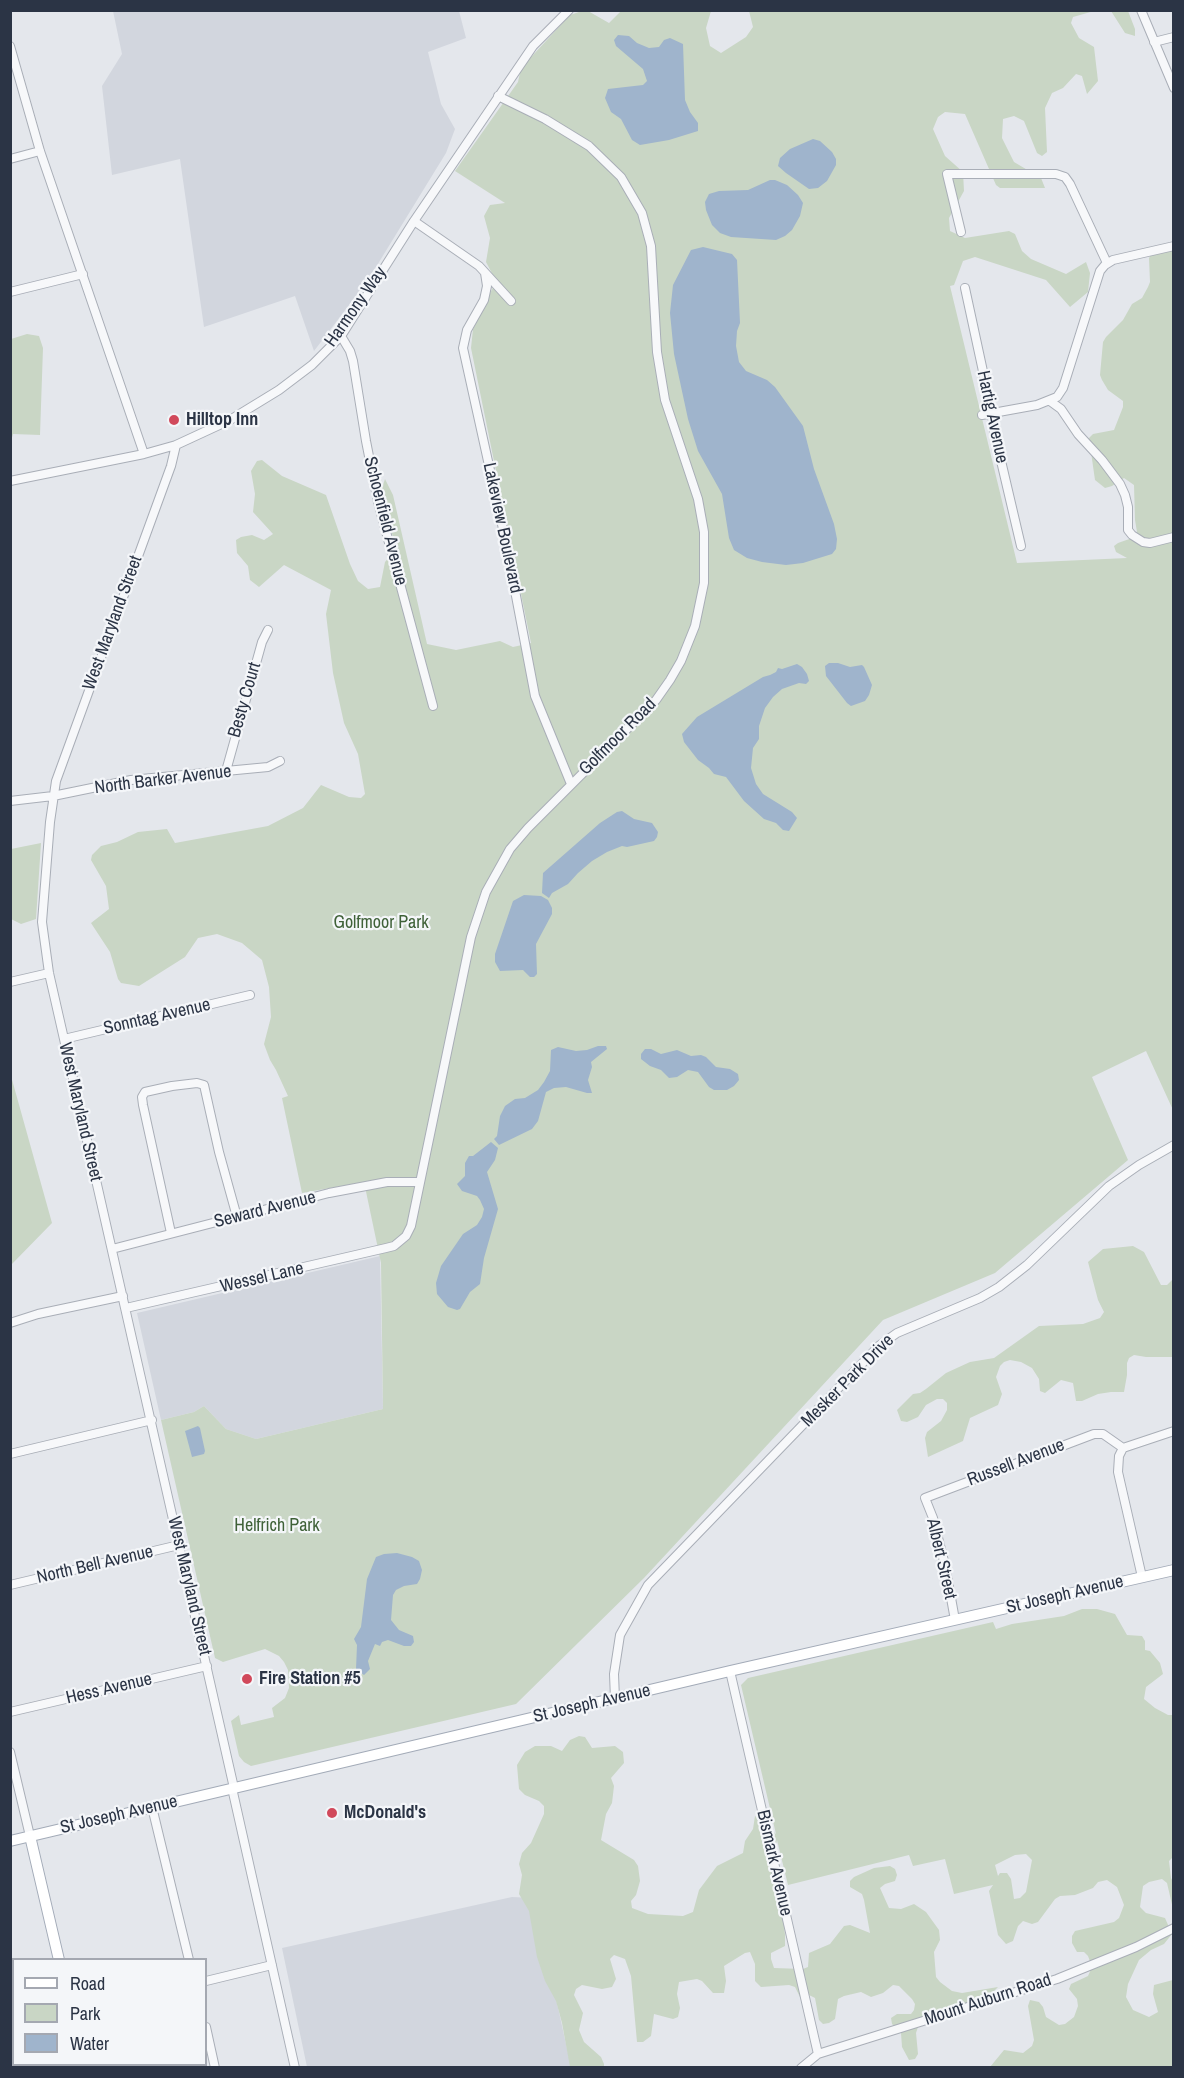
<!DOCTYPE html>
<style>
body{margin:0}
#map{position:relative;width:1184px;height:2078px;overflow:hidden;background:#e4e7ec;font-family:"Archivo Narrow",sans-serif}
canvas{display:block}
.frame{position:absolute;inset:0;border:12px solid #2b3445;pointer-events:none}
.legend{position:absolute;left:12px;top:1958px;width:195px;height:108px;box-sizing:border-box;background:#f4f6f9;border:2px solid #a4a8b1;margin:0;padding:8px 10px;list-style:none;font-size:18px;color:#2b3445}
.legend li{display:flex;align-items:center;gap:12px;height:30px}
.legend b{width:30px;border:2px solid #a4a8b1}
</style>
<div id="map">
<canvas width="1184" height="2078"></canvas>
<div class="frame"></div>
<ul class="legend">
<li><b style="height:8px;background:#fff"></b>Road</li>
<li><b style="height:16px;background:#c9d6c5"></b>Park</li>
<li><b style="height:16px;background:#9fb4cc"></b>Water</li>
</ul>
</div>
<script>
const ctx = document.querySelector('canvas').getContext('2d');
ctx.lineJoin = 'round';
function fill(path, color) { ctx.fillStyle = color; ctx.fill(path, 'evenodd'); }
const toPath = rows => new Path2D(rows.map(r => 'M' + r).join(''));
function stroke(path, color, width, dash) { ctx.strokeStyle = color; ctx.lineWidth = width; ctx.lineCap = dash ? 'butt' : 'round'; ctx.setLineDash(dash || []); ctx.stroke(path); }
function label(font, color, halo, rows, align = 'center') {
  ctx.font = font + ' "Archivo Narrow",sans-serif'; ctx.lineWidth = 4.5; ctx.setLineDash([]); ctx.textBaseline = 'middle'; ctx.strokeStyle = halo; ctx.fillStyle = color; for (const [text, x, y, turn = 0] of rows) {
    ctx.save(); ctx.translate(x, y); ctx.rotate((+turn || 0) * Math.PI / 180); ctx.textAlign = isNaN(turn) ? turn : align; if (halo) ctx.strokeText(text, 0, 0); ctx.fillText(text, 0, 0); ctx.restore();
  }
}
const built = toPath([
 [113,11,459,11,466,38,428,52,441,104,455,129,446,153,368,280,314,351,295,296,204,327,180,159,112,175,102,86,122,54],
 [380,1256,383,1409,256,1439,226,1429,204,1406,194,1412,161,1420,137,1313],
 [512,1897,534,1898,571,2067,307,2067,282,1948]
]);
const green = toPath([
 [582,11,588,11,609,23,621,11,711,11,706,28,710,46,721,53,746,37,753,27,749,11,1094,11,1073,17,1071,23,1079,38,1094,47,1098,81,1087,94,1082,76,1076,74,1063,88,1052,93,1045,108,1047,152,1042,156,1037,153,1024,121,1014,116,1003,119,1002,138,1014,162,1041,178,1045,188,1000,188,996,185,965,114,945,112,938,117,933,129,945,156,963,172,964,191,949,218,950,231,965,238,1009,231,1015,234,1022,251,1031,259,1066,274,1086,262,1090,273,1088,292,1070,307,1046,280,975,257,963,261,954,285,950,286,1017,563,1127,558,1116,552,1114,546,1118,543,1135,537,1137,532,1135,520,1134,485,1124,478,1112,486,1105,488,1095,480,1089,438,1093,434,1114,430,1123,407,1123,401,1108,390,1102,380,1100,375,1103,342,1106,337,1123,320,1132,304,1142,298,1148,287,1150,282,1149,258,1152,253,1173,247,1173,1110,1146,1051,1092,1077,1128,1160,995,1273,883,1320,644,1578,516,1704,251,1766,244,1762,239,1756,231,1721,239,1715,241,1725,274,1717,272,1708,285,1698,289,1688,288,1670,284,1662,279,1656,265,1649,223,1662,215,1658,161,1420,194,1412,204,1406,226,1429,256,1439,383,1409,381,1263,364,1182,302,1193,282,1098,288,1096,276,1070,270,1060,264,1044,271,1017,269,987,262,960,242,943,217,934,198,938,185,957,139,986,121,983,118,979,110,952,91,923,109,909,106,886,91,860,92,855,101,846,117,842,138,832,167,829,175,843,268,826,303,808,321,785,349,797,361,798,365,794,358,754,344,723,333,673,326,614,331,590,284,565,259,587,250,580,248,566,237,553,236,540,241,537,252,535,264,540,273,534,253,512,255,494,251,471,257,461,262,460,282,476,326,495,350,564,358,581,368,589,380,587,385,562,396,549,381,491,385,479,393,495,427,644,456,650,500,641,513,647,531,643,471,348,473,329,496,281,486,262,490,238,484,216,490,205,505,203,455,171,518,82,521,68,570,15],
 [1111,11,1128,11,1135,29,1135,36,1125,33],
 [27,334,39,336,43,348,40,435,13,434,11,441,11,339],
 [41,843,36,919,21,924,11,919,11,849],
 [11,1076,52,1223,11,1265,10,1265],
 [1133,1246,1144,1252,1161,1285,1167,1285,1173,1279,1173,1357,1146,1357,1134,1355,1129,1358,1127,1363,1127,1375,1124,1392,1111,1392,1098,1394,1082,1401,1076,1401,1073,1383,1061,1380,1045,1393,1040,1391,1039,1379,1032,1368,1021,1362,1010,1360,1004,1362,1000,1366,996,1377,1002,1394,998,1405,970,1418,963,1441,928,1457,925,1438,927,1432,941,1421,947,1410,947,1403,943,1399,937,1399,926,1405,918,1417,907,1422,901,1421,897,1410,913,1394,920,1393,926,1389,946,1373,970,1362,994,1358,1039,1326,1083,1324,1100,1318,1104,1312,1098,1300,1088,1262,1103,1249],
 [1082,1609,1097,1609,1115,1614,1127,1635,1142,1636,1145,1641,1145,1650,1150,1651,1160,1663,1163,1674,1146,1687,1144,1699,1155,1708,1168,1715,1173,1715,1174,1856,1169,1861,1171,1878,1173,1882,1173,1909,1167,1883,1162,1879,1149,1882,1143,1886,1140,1907,1146,1913,1165,1918,1172,1934,1164,1944,1151,1950,1139,1960,1128,1984,1126,1997,1133,2010,1149,2017,1158,2012,1153,1994,1154,1985,1173,1980,1173,2067,990,2067,1004,2050,1023,2053,1032,2046,1034,2040,1028,2006,1030,2000,1039,2002,1043,2007,1046,2017,1059,2025,1065,2024,1074,2017,1078,2006,1077,1999,1069,1989,1071,1984,1088,1976,1092,1967,1088,1956,1084,1952,1077,1952,1072,1943,1072,1936,1075,1931,1114,1922,1119,1918,1124,1905,1117,1887,1107,1880,1098,1882,1093,1888,1075,1895,1060,1896,1055,1899,1038,1922,1032,1924,1023,1921,1018,1926,1013,1941,1006,1944,998,1935,989,1891,993,1885,954,1894,945,1859,913,1866,909,1855,788,1885,777,1840,773,1857,782,1907,785,1935,785,1946,771,1953,771,1959,774,1968,803,1969,808,1967,809,1953,830,1944,844,1926,850,1925,870,1933,864,1900,862,1894,850,1887,850,1881,854,1877,874,1868,890,1866,895,1869,897,1875,895,1881,885,1884,880,1888,889,1908,901,1909,914,1904,926,1912,939,1930,940,1940,934,1952,936,1977,940,1982,952,1991,962,1993,998,1987,993,1992,981,1995,947,2018,918,2027,916,2033,918,2054,915,2059,909,2060,902,2047,901,2033,892,2024,891,2018,897,2014,911,2014,914,2010,915,2004,912,1999,899,1986,893,1985,883,1993,871,1997,861,1992,844,1996,838,1999,835,2019,829,2023,823,2024,819,2020,815,1998,809,1995,800,1997,795,1987,789,1985,761,1987,755,1981,755,1964,750,1952,745,1953,724,1966,726,1981,724,1993,713,1993,702,1981,697,1979,679,1982,677,1994,680,2008,678,2017,673,2019,654,2014,651,2036,643,2042,637,2042,631,1976,625,1959,614,1955,610,1959,616,1979,612,1987,602,1989,582,1985,576,1989,574,1995,583,2013,579,2030,584,2042,601,2057,604,2064,604,2067,570,2067,562,2023,556,2001,545,1981,537,1957,529,1911,519,1894,522,1875,519,1864,522,1853,531,1843,544,1814,544,1806,539,1801,525,1795,519,1789,517,1765,525,1752,535,1746,551,1746,562,1751,570,1740,579,1736,585,1737,592,1748,615,1746,623,1752,624,1763,611,1778,614,1786,612,1803,606,1814,601,1840,634,1860,638,1866,640,1881,636,1895,631,1901,632,1908,648,1914,683,1916,693,1912,699,1890,717,1866,743,1853,745,1841,753,1829,755,1816,776,1834,741,1685,748,1678,993,1622,996,1629,1012,1624,1064,1616],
 [1026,1854,1032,1860,1026,1892,1020,1898,1014,1899,1011,1879,1007,1873,1000,1873,998,1876,995,1865,1015,1855]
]);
const water = toPath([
 [618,35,629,36,637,43,649,48,659,47,664,40,670,38,683,44,685,100,690,112,698,123,698,131,669,140,640,145,632,140,621,119,611,112,605,98,608,89,643,85,647,81,643,69,616,46,614,40],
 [813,139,820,141,832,152,836,159,836,165,827,181,818,188,809,189,786,173,778,166,780,158,790,149],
 [770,180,775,180,787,185,798,195,803,203,800,216,792,230,785,236,776,240,731,237,720,233,712,225,706,210,705,202,709,194,719,191,748,190],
 [703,247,732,254,737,260,740,323,737,331,736,346,739,362,746,371,767,380,775,387,803,426,814,469,834,524,837,539,836,549,832,554,803,563,786,565,762,562,747,558,734,550,729,538,722,494,698,451,688,419,674,354,670,313,673,285,691,250],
 [829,663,838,663,850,667,862,665,864,667,872,685,869,695,865,701,851,706,847,703,826,676,825,666],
 [797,664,802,667,807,674,809,681,806,684,799,683,782,689,773,697,765,708,759,726,759,739,753,748,751,768,756,784,763,794,792,812,797,818,789,831,783,830,776,823,764,819,744,801,726,777,714,774,709,768,698,760,684,742,682,734,697,717,763,677,770,675,776,672,778,668,782,669],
 [622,811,634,819,652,823,658,832,657,837,654,841,627,847,622,846,607,852,592,861,578,873,568,884,552,893,549,898,542,893,543,873,600,823,617,812],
 [524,895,541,896,548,900,552,908,552,914,536,944,537,974,534,977,530,977,523,970,500,971,495,962,495,954,513,901],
 [598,1046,606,1046,607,1049,591,1062,592,1067,588,1080,592,1093,587,1093,566,1087,554,1088,546,1092,538,1121,532,1129,499,1145,494,1139,497,1136,500,1116,505,1106,515,1099,525,1098,538,1090,544,1082,550,1071,551,1050,558,1047,576,1051,587,1050],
 [645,1049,651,1049,661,1054,677,1050,691,1056,701,1055,706,1057,716,1067,730,1069,738,1074,739,1080,734,1086,727,1090,714,1090,709,1087,698,1072,688,1070,677,1077,669,1078,661,1070,650,1066,641,1059,641,1054],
 [491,1142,498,1148,495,1160,487,1172,498,1209,484,1258,480,1284,470,1292,460,1309,457,1310,448,1307,437,1294,436,1283,441,1266,463,1234,477,1225,482,1217,484,1209,480,1200,477,1196,462,1191,457,1184,465,1176,465,1163,469,1156,473,1156],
 [198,1426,200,1428,205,1451,204,1454,192,1457,185,1431],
 [397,1553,412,1557,419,1561,422,1570,420,1579,417,1584,404,1586,396,1590,393,1595,391,1620,399,1630,413,1636,414,1642,411,1646,404,1646,388,1640,382,1642,380,1646,375,1644,368,1661,370,1669,364,1675,356,1669,357,1645,354,1639,361,1627,367,1579,376,1557,384,1554]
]);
const minor = toPath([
 [1141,10,1174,88],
 [1154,42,1174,37],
 [10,46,40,151,144,454],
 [10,159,40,151],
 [414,221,479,266,511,301],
 [961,232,947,174,1056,174,1065,177,1070,184,1107,263],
 [485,273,487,286,484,300,467,330,463,348,505,538,535,696,571,784],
 [965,288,992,413,994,431,1021,546],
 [10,292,83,274],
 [341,336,350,351,353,361,366,441,378,502,433,706],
 [1050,401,1061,409,1078,434,1102,460,1120,484,1125,495,1128,507,1128,530,1132,535,1143,542,1150,543,1174,537],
 [982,415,1037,405,1057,397,1063,388,1100,271,1105,265,1113,260,1174,246],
 [176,445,171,466,56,781,50,822,42,922,49,973,234,1788],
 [10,481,144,454,176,445,230,420,279,390,312,365,341,336,414,221,533,46,569,10],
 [226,771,262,642,268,630],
 [10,801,53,796,131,780,268,767,280,761],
 [10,982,49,973],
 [64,1039,250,995],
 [171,1233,143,1105,142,1097,145,1092,172,1086,197,1083,204,1085,219,1152,237,1217],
 [112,1249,329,1193,387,1182,420,1182],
 [126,1308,386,1248,394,1246,406,1236,411,1226,471,937,486,892,510,849,528,828,656,700,670,680,681,661,695,626,704,583,704,532,698,499,665,400,657,352,651,246,642,213,621,177,589,146,545,119,498,96],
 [10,1323,38,1314,123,1296],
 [1123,1448,1119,1456,1118,1472,1142,1577],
 [1123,1448,1174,1431],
 [10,1454,152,1420],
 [10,1585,179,1545],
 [955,1620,945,1565,933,1518,925,1498,1094,1434,1103,1434,1123,1448],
 [730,1671,818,2054],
 [615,1699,614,1674,620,1635,648,1585,880,1345,897,1333,980,1298,999,1287,1027,1265,1109,1186,1139,1165,1174,1145],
 [10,1712,207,1666],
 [10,1752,30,1836],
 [232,1788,295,2068],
 [152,1807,189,1960],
 [206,1981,272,1965],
 [10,2027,14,2027],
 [206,2027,215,2068],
 [801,2068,818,2054,1057,1979,1136,1947,1174,1928]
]);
const major = toPath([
 [30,1836,59,1960],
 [10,1841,730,1671,1174,1570],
 [84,2064,84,2068]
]);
const markers = [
 [174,420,6,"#d1495b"],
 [247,1679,6,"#d1495b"],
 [332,1813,6,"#d1495b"]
];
const streetNames = [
 ["Harmony Way",356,307,-55],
 ["Hartig Avenue",992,417,78],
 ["Schoenfield Avenue",385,521,76],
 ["Lakeview Boulevard",502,528,78],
 ["West Maryland Street",113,623,-70],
 ["Besty Court",245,700,-74],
 ["Golfmoor Road",618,737,-45],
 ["North Barker Avenue",163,780,-7],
 ["Sonntag Avenue",157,1017,-13],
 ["West Maryland Street",80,1112,77],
 ["Seward Avenue",265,1210,-14],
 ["Wessel Lane",262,1278,-13],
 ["Mesker Park Drive",848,1381,-45],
 ["Russell Avenue",1016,1463,-21],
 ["Albert Street",941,1559,77],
 ["North Bell Avenue",95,1565,-13],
 ["West Maryland Street",189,1586,77],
 ["St Joseph Avenue",1065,1595,-13],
 ["Hess Avenue",109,1689,-13],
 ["St Joseph Avenue",592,1704,-13],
 ["St Joseph Avenue",119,1815,-13],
 ["Bismark Avenue",774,1863,77],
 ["Mount Auburn Road",988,2000,-18]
];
const poiNames = [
 ["Hilltop Inn",186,420],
 ["Fire Station #5",259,1679],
 ["McDonald's",344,1813]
];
const parkNames = [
 ["Golfmoor Park",381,923],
 ["Helfrich Park",277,1526]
];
fill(built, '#d2d6de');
fill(green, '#c9d6c5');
fill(water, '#9fb4cc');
stroke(minor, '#a9aeb7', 10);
stroke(major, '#a3abb8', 12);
stroke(minor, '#f7f8fa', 8);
stroke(major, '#fff', 10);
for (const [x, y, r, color] of markers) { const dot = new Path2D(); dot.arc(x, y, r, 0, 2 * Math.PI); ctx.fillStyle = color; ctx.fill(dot); stroke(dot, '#f4f6f9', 2); }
label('18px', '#2b3445', '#f4f6f9', streetNames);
label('bold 18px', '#2b3445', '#f4f6f9', poiNames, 'left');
label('18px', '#3f6138', '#f4f6f9', parkNames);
</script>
